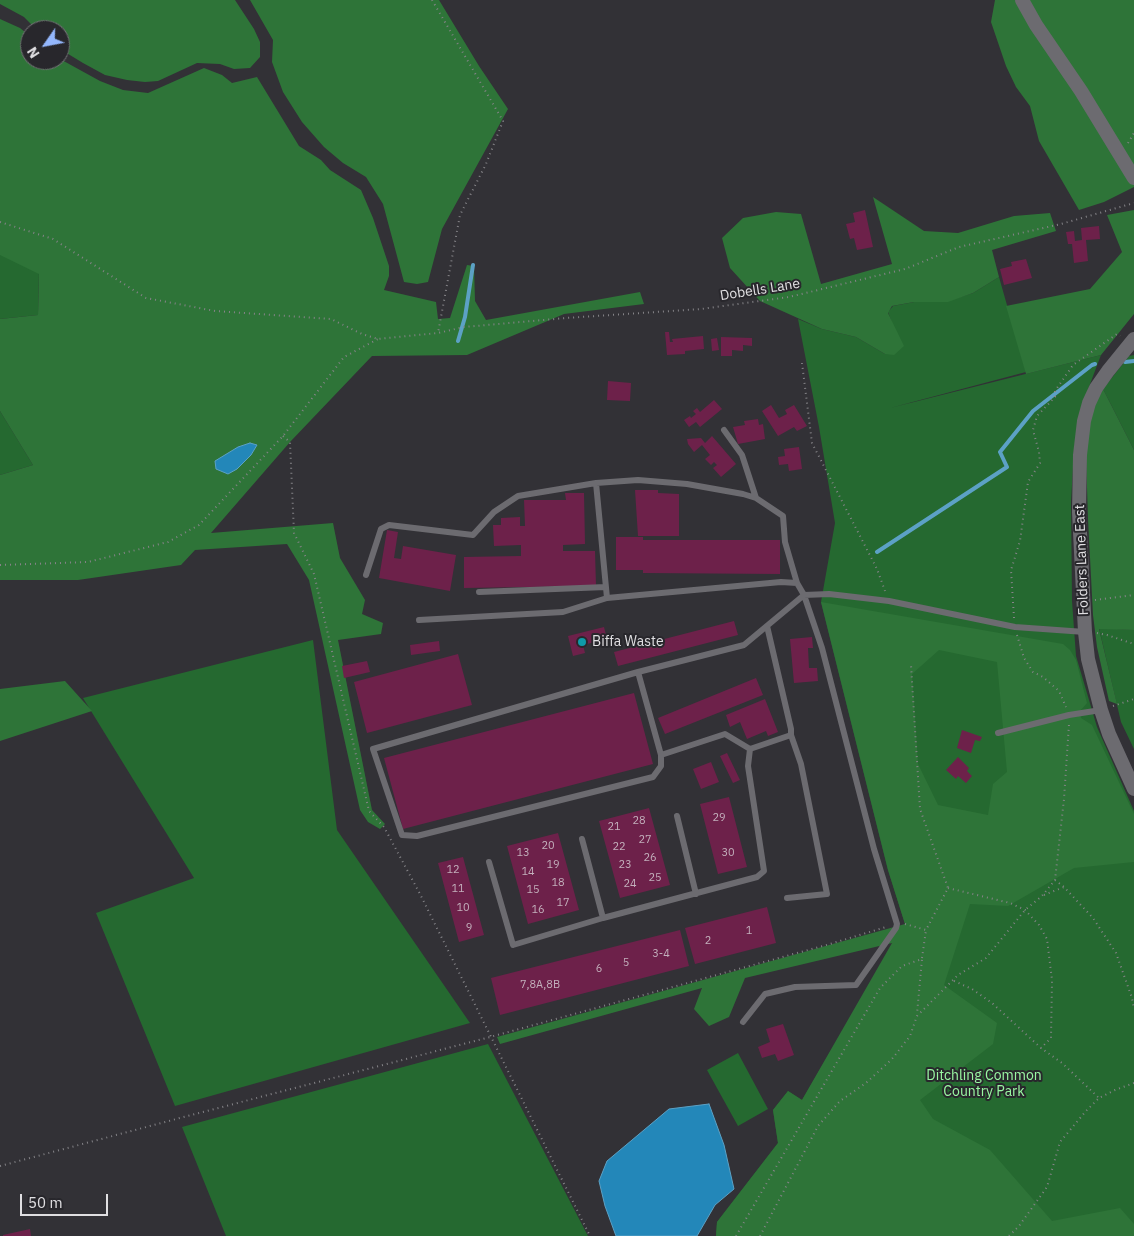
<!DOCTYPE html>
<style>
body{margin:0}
#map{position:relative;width:1134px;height:1236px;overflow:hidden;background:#323136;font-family:"IBM Plex Sans",sans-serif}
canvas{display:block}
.north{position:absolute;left:20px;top:20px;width:50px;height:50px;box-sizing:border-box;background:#28272c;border:1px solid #727175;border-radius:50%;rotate:237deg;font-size:14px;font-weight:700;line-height:20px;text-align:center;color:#e0dfe2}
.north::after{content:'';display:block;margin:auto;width:18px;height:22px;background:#94b7fd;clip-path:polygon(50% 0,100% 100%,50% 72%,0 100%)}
.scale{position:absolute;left:20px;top:1194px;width:88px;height:22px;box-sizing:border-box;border:2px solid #e0dfe2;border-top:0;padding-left:6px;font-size:15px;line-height:18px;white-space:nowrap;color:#e0dfe2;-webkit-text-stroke:4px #28272c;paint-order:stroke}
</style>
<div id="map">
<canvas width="1134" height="1236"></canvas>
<div class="north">N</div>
<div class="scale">50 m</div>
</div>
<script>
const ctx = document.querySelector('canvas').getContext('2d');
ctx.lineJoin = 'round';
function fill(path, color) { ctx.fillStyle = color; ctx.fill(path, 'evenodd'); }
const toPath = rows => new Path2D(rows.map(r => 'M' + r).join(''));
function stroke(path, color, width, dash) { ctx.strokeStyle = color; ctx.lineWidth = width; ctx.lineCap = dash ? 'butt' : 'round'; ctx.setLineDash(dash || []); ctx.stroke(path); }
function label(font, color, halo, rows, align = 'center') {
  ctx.font = font + ' "IBM Plex Sans",sans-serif'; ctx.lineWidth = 4; ctx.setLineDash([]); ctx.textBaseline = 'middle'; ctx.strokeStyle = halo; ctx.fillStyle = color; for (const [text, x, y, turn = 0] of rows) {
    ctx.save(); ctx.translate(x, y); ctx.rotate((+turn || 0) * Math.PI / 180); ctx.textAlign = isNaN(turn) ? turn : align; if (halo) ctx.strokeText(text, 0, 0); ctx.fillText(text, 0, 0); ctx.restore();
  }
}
const green = toPath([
 [0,254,39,273,38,315,0,319],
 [999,277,1026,372,890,408,1101,355,1081,408,1074,450,1071,502,1072,601,1076,656,1097,727,1134,811,1134,1236,716,1236,717,1222,778,1143,773,1110,788,1091,802,1100,905,924,888,870,821,602,835,523,819,427,798,319,822,329,856,337,885,354,894,328,888,312,893,306,914,302,948,301,973,293],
 [1134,355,1134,450,1103,389,1129,356],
 [0,411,33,465,0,475],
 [1099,628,1134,630,1134,749,1121,722],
 [313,640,337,830,470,1023,175,1106,96,913,194,878,83,698],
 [488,1044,588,1236,226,1236,182,1127],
 [738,1053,768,1109,738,1126,707,1070]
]);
const forest = toPath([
 [0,0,235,0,254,29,260,42,260,57,250,68,234,69,220,64,197,63,158,81,145,82,127,80,105,75,83,63,60,49,60,30,37,30,24,17,0,4],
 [250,0,439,0,479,66,508,109,442,229,428,282,417,284,404,282,383,204,366,177,343,163,324,147,302,122,283,92,272,62,273,40],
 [995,0,1134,0,1134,187,1104,202,1079,210,1039,141,1030,106,1016,87,1006,66,991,22],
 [0,19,20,28,30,36,30,60,60,59,100,81,123,90,148,93,204,68,222,75,232,83,257,77,299,146,321,160,330,170,361,190,373,218,389,266,389,276,384,290,436,302,438,319,450,318,467,265,474,266,475,301,486,320,640,292,644,304,564,314,467,355,372,356,290,442,211,533,333,523,340,558,365,600,362,614,383,623,381,634,338,640,372,810,385,824,380,829,368,822,360,810,309,580,287,544,195,550,181,565,78,580,0,580,0,475,33,465,0,411,0,319,38,315,39,274,0,255],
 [873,197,924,231,958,233,1014,216,1050,213,1056,231,992,250,999,277,973,293,948,302,914,302,892,306,888,313,904,346,894,355,885,354,856,337,822,329,760,301,730,268,722,238,743,218,776,212,801,214,821,284,892,264],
 [1134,210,1134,314,1101,355,1026,374,1006,306,1090,289,1122,252,1107,215],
 [1103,389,1134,450,1134,630,1099,629,1117,704,1109,701,1097,647,1093,615,1088,519,1086,456,1089,426,1093,407],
 [821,602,1063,644,1070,650,1076,660,1087,703,1080,711,1081,718,1092,725,1134,814,1134,862,1074,868,1008,906,970,904,944,985,997,1023,993,1044,920,1100,933,1119,990,1150,1052,1221,1120,1208,1134,1224,1134,1236,716,1236,717,1222,778,1143,773,1110,788,1091,802,1100,892,943,745,978,729,1017,709,1026,694,1009,702,988,500,1044,497,1037,905,924,888,870],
 [939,650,997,662,1007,772,993,784,988,815,938,805,918,764,912,674],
 [65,681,92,711,0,741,0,689]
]);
const water = toPath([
 [250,443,257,445,251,455,237,469,228,474,216,469,215,461,238,447,250,443],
 [709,1104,724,1145,734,1189,715,1205,697,1236,616,1236,605,1206,599,1181,607,1161,669,1109,709,1104]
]);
const stream = toPath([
 [458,341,465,317,473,265],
 [1125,362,1134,361],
 [877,552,1007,467,1000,452,1033,411,1092,365,1095,364]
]);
const building = toPath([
 [865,210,873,247,857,250,854,238,850,239,846,224,855,222,853,213],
 [1099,226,1100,239,1086,240,1088,261,1074,263,1072,244,1068,244,1066,232,1074,231,1075,241,1082,240,1081,228],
 [1026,259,1032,278,1004,285,1000,269,1012,266,1011,262],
 [665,332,669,332,670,342,673,342,672,339,703,336,704,349,685,351,685,354,667,355],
 [721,337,752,338,752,346,743,345,743,351,732,350,732,356,721,356],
 [717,338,719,350,712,351,711,339],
 [608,381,631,383,630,401,607,400],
 [714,400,722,409,700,427,696,422,689,427,684,420,690,416,691,418,696,414,693,411,697,408,700,412],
 [771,405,779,418,787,414,785,410,794,405,807,426,797,431,794,427,778,436,762,411],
 [758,419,759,425,763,424,765,439,738,444,733,427,745,425,744,421],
 [712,436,736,464,721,477,713,468,717,465,714,462,711,465,705,459,710,455,702,445,694,452,688,444,687,439,701,438,705,443],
 [799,447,802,469,789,471,788,464,779,465,778,457,785,456,784,449],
 [635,490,658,490,658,493,679,494,679,536,638,536],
 [565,493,584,493,585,544,563,545,563,551,595,551,596,586,464,588,464,557,521,556,521,545,494,546,493,525,501,525,501,518,520,517,520,526,525,526,524,500,566,500],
 [387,530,398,532,394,558,401,559,403,546,456,555,450,591,379,578],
 [616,537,643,537,643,540,780,540,780,574,643,573,643,570,616,570],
 [734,621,738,635,618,666,614,652],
 [604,627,607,639,583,645,585,653,573,656,568,636],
 [812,637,813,648,808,648,809,668,817,668,818,681,794,683,790,639],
 [439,641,440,651,411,655,410,645],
 [458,654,472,705,367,733,354,682],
 [367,661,370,672,344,678,342,666],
 [756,678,763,695,665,734,658,718],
 [634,693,653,764,403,829,384,758],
 [765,699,778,732,768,736,766,731,747,739,740,722,730,727,726,715],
 [962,730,982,737,980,741,975,740,971,753,957,748],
 [727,753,740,780,733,783,720,756],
 [958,757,969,768,967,771,972,776,966,783,958,776,956,779,946,770],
 [711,762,719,782,701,789,693,769],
 [729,797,747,867,718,874,700,804],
 [649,808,670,885,620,898,599,821],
 [558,833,579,910,528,924,507,846],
 [463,857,484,935,459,942,438,863],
 [767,907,776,943,695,964,685,928],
 [680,930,689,966,500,1015,491,978],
 [783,1024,794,1055,778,1061,775,1054,762,1058,758,1047,770,1042,766,1029],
 [30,1229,31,1236,3,1236,3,1235]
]);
const path = toPath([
 [432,0,503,121,486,164,460,215,438,333],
 [1128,143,1134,133],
 [0,222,53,239,146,298,215,311,331,319,362,334,378,339,438,333,464,327,566,318,701,309,789,297,905,269,959,247,1061,224,1134,203],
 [802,363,812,443,877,569,885,591],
 [283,436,290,442,294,533,314,574,369,811,384,827,420,894,590,1236],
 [0,565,88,562,168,542,199,525,283,436,344,357,378,339],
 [1095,600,1134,595],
 [1014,618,1011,570,1020,541,1028,482,1040,463,1039,452,1033,430,1037,416,1055,397,1055,391,1073,365,1117,334,1120,336],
 [1097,633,1107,635,1134,644],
 [1017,635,1024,658,1033,672,1043,677,1059,691,1066,707],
 [1113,706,1134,699],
 [1055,880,1064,887,1093,918,1116,953,1132,998,1134,1009],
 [948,888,1010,903,1025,910,1039,925,1047,939,1052,980,1051,1038,1041,1048],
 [1044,895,1064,887],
 [905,924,926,930,948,888,920,809,911,665],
 [922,958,926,930],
 [954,981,972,989,992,1003,1041,1048,1062,1063,1099,1098],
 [0,1166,180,1118,490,1037,830,944,886,927],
 [736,1236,880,988,902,966,922,959,917,1014],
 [760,1236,818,1126,840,1101,866,1083,892,1059,910,1036,917,1016,958,975,986,958,1025,910,1042,896,1055,880,1064,799,1069,724],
 [1009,1236,1019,1226,1047,1187,1060,1142,1086,1111,1099,1098,1115,1090,1134,1083]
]);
const service = toPath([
 [724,430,742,455,756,498],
 [366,575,381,529,389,525,473,535,494,512,518,496,596,483,638,480,687,484,743,494,756,498,783,516,785,542,797,583,804,595,829,594,889,601,1015,627,1085,632],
 [479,592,606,587],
 [607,598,781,582,797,583],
 [419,620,563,612,607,598,596,483],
 [638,672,373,749,402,835,417,836,653,777,661,766,661,755,725,734,750,749,791,735,791,729,767,626],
 [998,733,1069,715,1101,710],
 [661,755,638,672,744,645,804,595,822,648,874,849,897,924,896,928,856,985,795,987,765,994,743,1022],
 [677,816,696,894],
 [582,839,603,918],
 [489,862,513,945,603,918,757,877,764,871,748,766,750,749],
 [787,898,827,894,801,764,791,735]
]);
const tertiary = toPath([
 [1022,0,1036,25,1081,91,1134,178],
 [1134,339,1108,371,1096,388,1089,403,1084,421,1080,455,1079,512,1085,632,1088,659,1101,710,1109,734,1134,789]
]);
const markers = [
 [582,642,5,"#0f9aa8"]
];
const numberNames = [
 ["29",719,818],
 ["28",639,821],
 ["21",614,827],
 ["27",645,840],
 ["20",548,846],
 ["22",619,847],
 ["13",523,853],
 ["30",728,853],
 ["26",650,858],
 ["19",553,865],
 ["23",625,865],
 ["12",453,870],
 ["14",528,872],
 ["25",655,878],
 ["18",558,883],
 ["24",630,884],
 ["11",458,889],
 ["15",533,890],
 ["17",563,903],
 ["10",463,908],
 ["16",538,910],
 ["9",469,928],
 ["1",749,931],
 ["2",708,941],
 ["3-4",661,954],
 ["5",626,963],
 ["6",599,969],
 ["7,8A,8B",540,985]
];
const streetNames = [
 ["Dobells Lane",760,290,-9],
 ["Folders Lane East",1082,560,-92]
];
const poiNames = [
 ["Biffa Waste",592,642]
];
const parkNames = [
 ["Ditchling Common",984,1076],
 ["Country Park",984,1092]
];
fill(green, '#256930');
fill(forest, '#2e7438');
fill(water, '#2387b9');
stroke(water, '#5ca1c5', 1);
stroke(stream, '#5ca1c5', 4);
fill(building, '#6d214a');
stroke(path, '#858488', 2, [1, 4]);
stroke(service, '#6c6b70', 6);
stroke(tertiary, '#6c6b70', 14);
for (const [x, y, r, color] of markers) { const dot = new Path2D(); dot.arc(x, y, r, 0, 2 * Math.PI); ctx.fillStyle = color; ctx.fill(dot); stroke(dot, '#28272c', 2); }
label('11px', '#c3b0bc', null, numberNames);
label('14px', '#e0dfe2', '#28272c', streetNames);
label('14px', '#e0dfe2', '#28272c', poiNames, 'left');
label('14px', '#99f7a2', '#28272c', parkNames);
</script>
